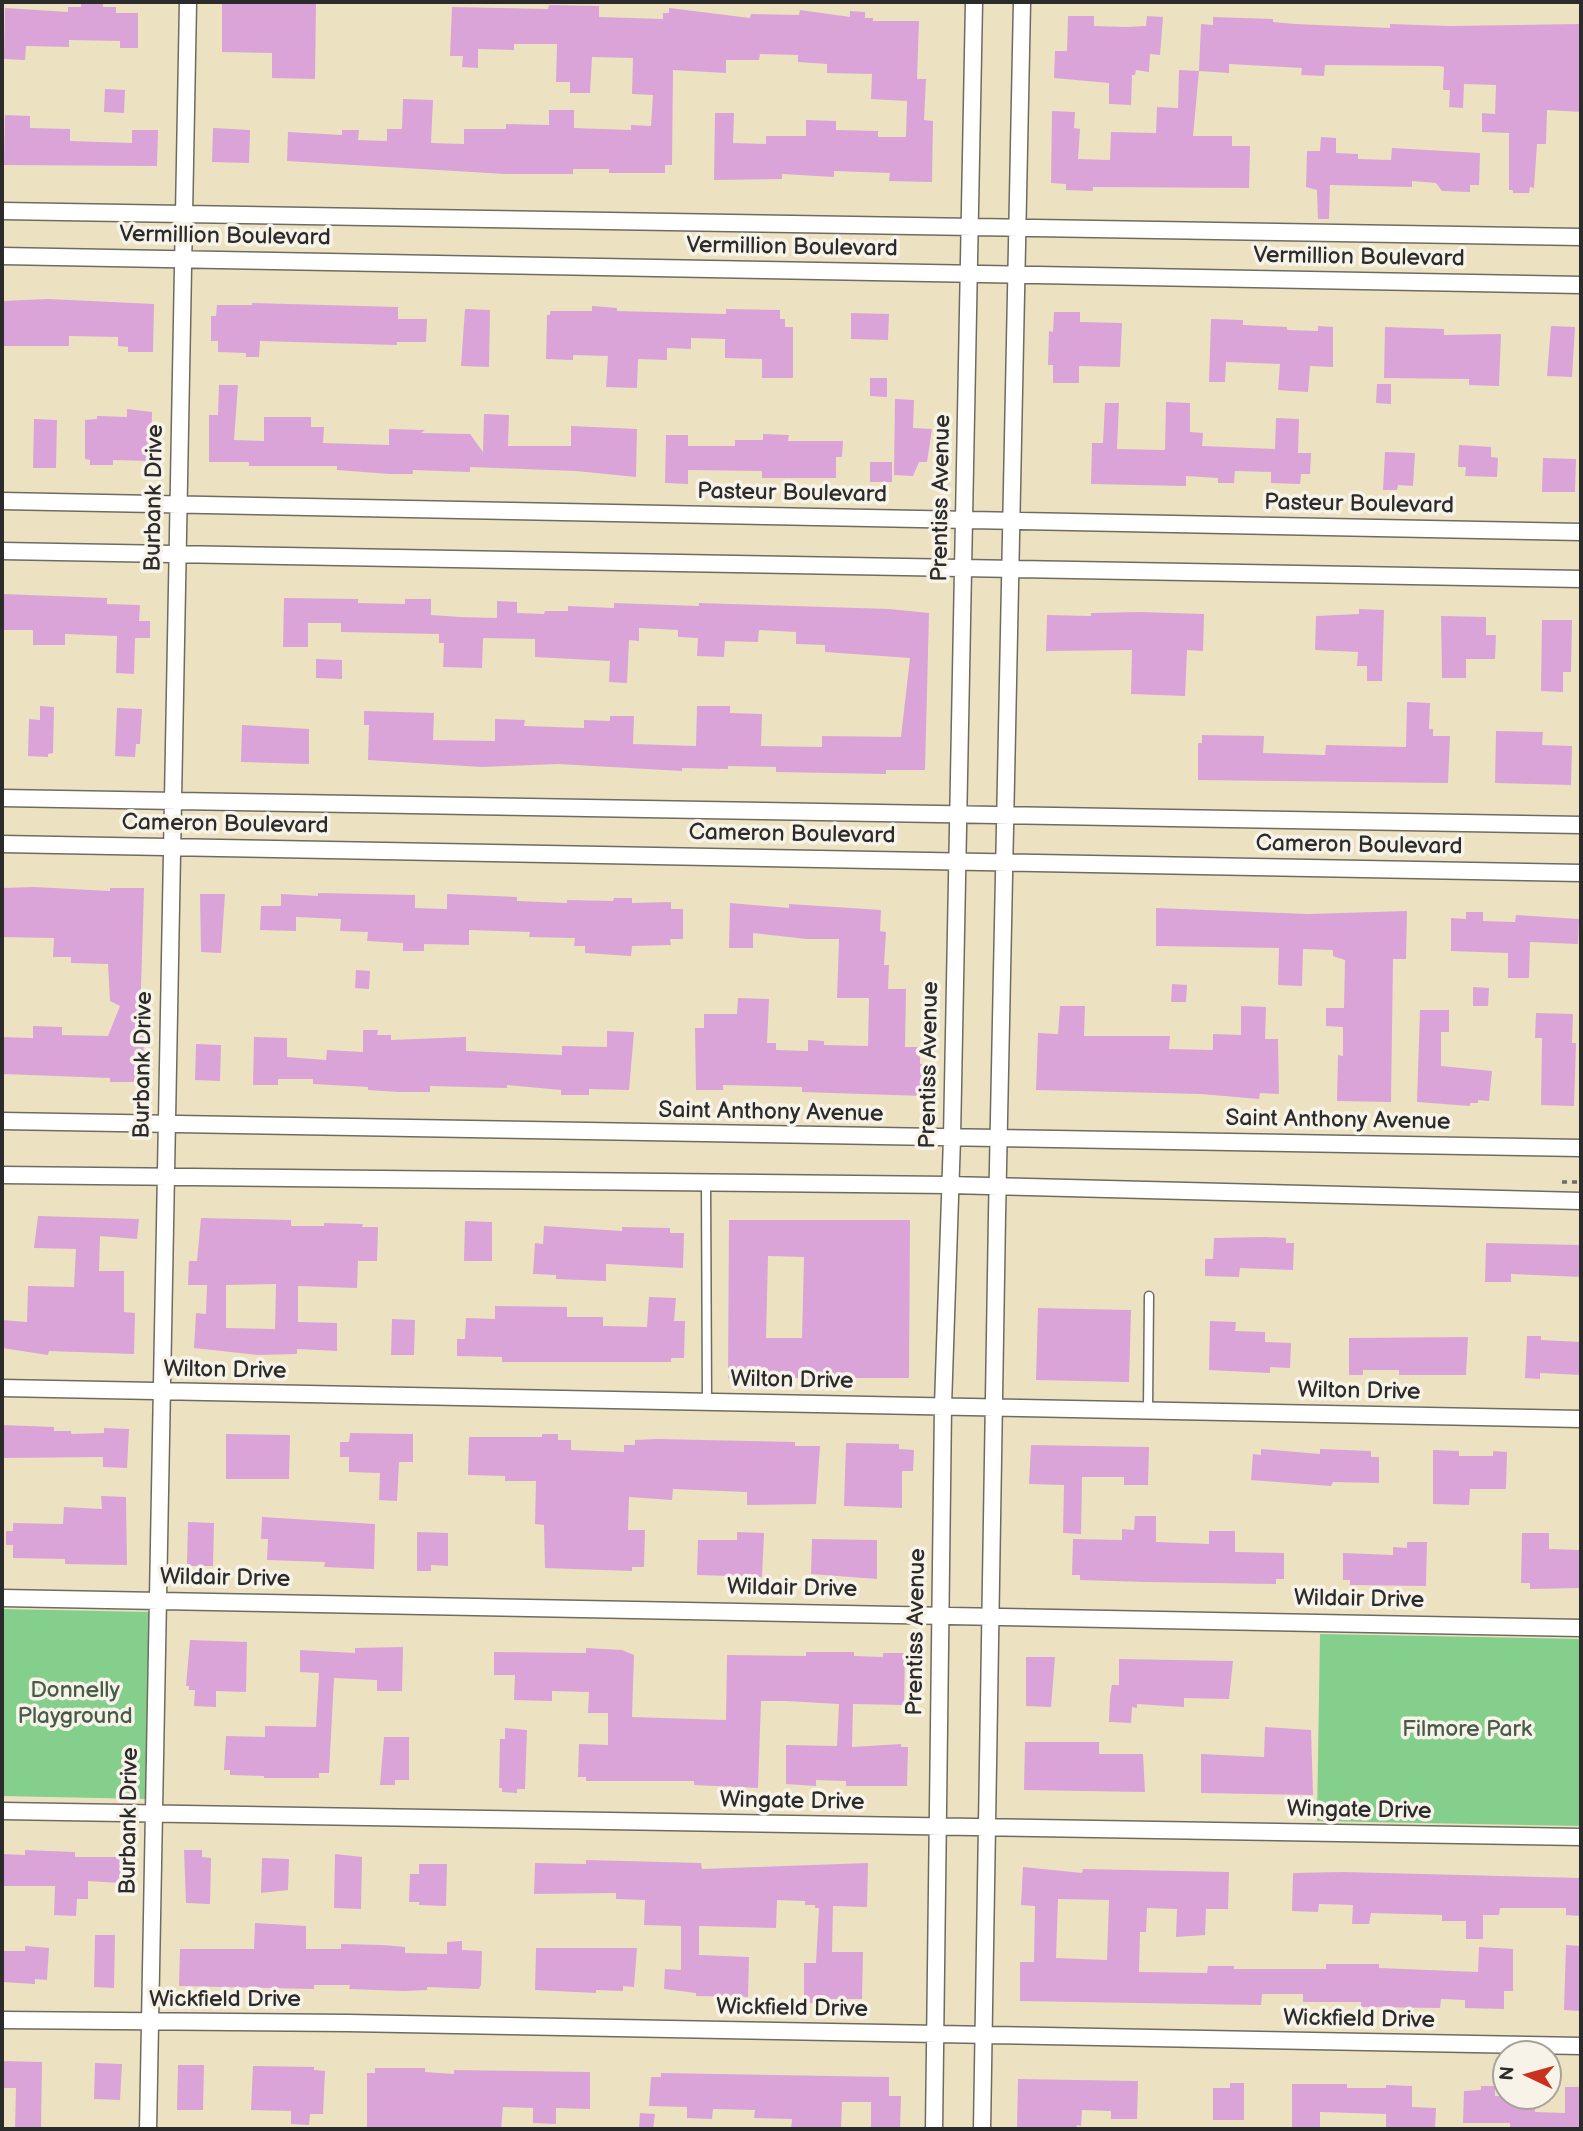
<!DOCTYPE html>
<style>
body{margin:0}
#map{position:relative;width:1583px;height:2131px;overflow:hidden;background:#ece2c1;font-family:"Balsamiq Sans",sans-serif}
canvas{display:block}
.frame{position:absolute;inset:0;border:4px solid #2b2b2b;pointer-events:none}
.north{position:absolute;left:1492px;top:2040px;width:70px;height:70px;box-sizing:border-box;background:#f7f3e8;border:2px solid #a5a39c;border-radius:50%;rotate:275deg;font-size:19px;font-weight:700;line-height:28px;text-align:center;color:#2b2b2b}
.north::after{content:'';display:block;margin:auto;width:24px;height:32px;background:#c8321e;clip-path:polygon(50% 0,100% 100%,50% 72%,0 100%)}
</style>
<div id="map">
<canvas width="1583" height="2131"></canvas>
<div class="frame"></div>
<div class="north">N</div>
</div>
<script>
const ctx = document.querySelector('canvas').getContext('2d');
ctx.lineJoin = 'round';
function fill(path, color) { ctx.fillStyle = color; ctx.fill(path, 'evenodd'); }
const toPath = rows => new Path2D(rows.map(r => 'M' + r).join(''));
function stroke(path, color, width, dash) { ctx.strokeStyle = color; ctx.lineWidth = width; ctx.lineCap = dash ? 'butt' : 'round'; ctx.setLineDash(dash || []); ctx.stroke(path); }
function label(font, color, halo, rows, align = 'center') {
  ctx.font = font + ' "Balsamiq Sans",sans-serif'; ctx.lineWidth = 7; ctx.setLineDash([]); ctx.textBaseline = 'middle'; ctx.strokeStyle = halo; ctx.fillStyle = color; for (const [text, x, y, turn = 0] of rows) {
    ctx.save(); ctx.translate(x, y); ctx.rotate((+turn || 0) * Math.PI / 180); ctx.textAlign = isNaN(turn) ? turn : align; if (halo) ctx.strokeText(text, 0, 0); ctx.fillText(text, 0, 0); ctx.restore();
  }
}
const green = toPath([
 [2,1609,150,1612,147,1799,2,1796],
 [1320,1634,1581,1639,1581,1826,1317,1821]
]);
const building = toPath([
 [81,2,103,2,103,7,116,7,116,13,138,13,138,48,120,48,120,41,69,40,69,47,26,46,25,60,4,59,5,8,68,12,68,7,81,7],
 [222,2,316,2,315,79,272,78,272,53,222,52],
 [549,5,599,6,599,17,663,19,663,13,669,13,669,8,750,18,751,14,799,15,800,10,850,17,850,11,865,12,865,18,873,18,873,21,919,21,917,79,926,79,924,120,933,121,932,182,889,181,890,173,834,171,834,177,782,174,782,179,714,180,715,113,734,113,733,143,766,144,766,136,806,136,806,120,836,121,836,130,878,131,878,137,906,137,907,101,871,99,872,74,827,73,827,64,798,62,798,55,760,54,759,60,726,60,726,73,673,70,672,165,665,165,665,173,609,173,609,169,573,169,573,174,505,174,287,161,288,132,342,135,342,130,359,130,358,140,387,141,387,129,402,129,403,99,433,100,431,143,464,144,464,129,506,129,506,124,549,125,549,110,574,110,574,128,631,130,631,125,651,126,653,95,632,94,633,58,592,57,590,93,570,93,570,82,556,82,557,44,514,44,514,50,478,49,478,68,462,67,463,56,450,56,452,7,548,9],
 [1068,16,1094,16,1094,26,1126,27,1146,26,1147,16,1163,17,1160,55,1150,54,1149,72,1136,70,1135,75,1132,75,1131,105,1109,104,1109,83,1054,78,1055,51,1067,51],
 [1213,17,1273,19,1273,22,1295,24,1390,28,1390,24,1450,26,1581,24,1581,112,1547,110,1546,144,1537,144,1534,188,1530,187,1529,193,1513,193,1513,190,1509,190,1509,133,1482,132,1482,113,1495,114,1496,85,1464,84,1463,108,1449,107,1450,90,1443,90,1444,67,1439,66,1325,65,1324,76,1301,75,1302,68,1229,64,1229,73,1199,71,1201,24,1213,25],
 [1179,70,1199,71,1193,136,1232,136,1232,146,1250,146,1249,188,1093,187,1093,191,1066,190,1066,184,1051,183,1052,111,1075,112,1074,128,1080,129,1078,159,1110,160,1111,132,1156,133,1157,107,1178,108],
 [105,89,125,90,124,113,104,112],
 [5,115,30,116,30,128,70,129,70,141,132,143,132,130,158,130,157,166,4,165],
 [213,128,250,130,249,163,212,162],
 [1321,137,1336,138,1336,153,1358,154,1358,159,1391,160,1392,148,1480,153,1479,185,1470,185,1470,192,1442,191,1436,183,1412,181,1412,187,1330,185,1329,219,1318,219,1317,190,1306,187,1307,151,1320,151],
 [48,299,154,304,153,352,128,352,128,347,118,346,118,337,69,336,69,346,2,346,2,301],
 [252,303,398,307,398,319,427,319,426,342,397,342,397,345,260,341,259,357,246,357,246,353,218,352,218,341,211,341,211,316,216,316,217,305,252,305],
 [592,306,617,308,617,311,726,314,726,309,780,310,780,319,785,319,785,327,793,327,793,378,762,378,762,359,725,358,725,339,691,338,691,349,667,348,667,360,638,359,637,388,606,387,608,356,573,355,573,360,546,359,547,315,550,315,550,311,592,311],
 [465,309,490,310,489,367,461,366],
 [1054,312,1080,312,1080,322,1122,323,1120,367,1079,366,1079,383,1053,383,1053,365,1048,365,1049,331,1053,332],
 [851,313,889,314,888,340,851,339],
 [1211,319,1243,320,1243,325,1287,327,1287,330,1318,331,1318,326,1333,327,1333,367,1310,366,1308,392,1278,390,1280,364,1226,362,1225,382,1209,382],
 [1551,326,1575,327,1572,377,1547,376],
 [1385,327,1444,329,1444,335,1501,334,1499,386,1469,385,1469,379,1384,378],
 [870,378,887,378,887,397,870,396],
 [1377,384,1391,384,1391,404,1376,403],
 [219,385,238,385,234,440,264,441,264,417,311,417,311,427,324,427,323,443,389,445,389,429,425,430,421,433,470,434,483,452,484,414,509,415,508,446,571,446,571,426,637,429,636,477,576,471,470,467,470,472,413,470,413,474,389,474,337,470,337,466,249,466,249,462,209,462,209,415,218,415],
 [895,399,914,400,913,428,932,429,927,462,919,462,913,476,894,475],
 [1166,402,1190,403,1190,432,1203,433,1202,446,1275,449,1276,418,1299,419,1298,453,1311,453,1310,474,1301,474,1300,484,1271,483,1271,472,1235,471,1234,483,1218,483,1218,478,1186,476,1186,486,1091,484,1092,443,1103,443,1105,403,1119,403,1117,449,1165,450],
 [127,409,152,412,151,461,113,460,113,465,90,465,90,460,85,459,85,420,97,419,97,416,127,417],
 [34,419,57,420,56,468,33,468],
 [763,434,789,435,788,441,843,441,842,457,836,457,836,478,762,478,762,471,688,470,688,484,665,483,666,435,688,435,688,446,735,446,735,440,763,440],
 [1459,445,1491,447,1491,457,1498,458,1497,477,1465,476,1466,467,1458,467],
 [1385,452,1415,453,1413,486,1398,485,1397,490,1383,490],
 [1543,458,1576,459,1575,492,1542,492],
 [870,462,892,462,892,482,870,482],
 [2,594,107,598,107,604,140,605,139,621,150,621,150,638,135,638,134,674,116,673,117,636,65,634,65,645,33,645,33,630,2,630],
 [284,598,358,599,358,603,405,604,405,599,431,599,431,615,460,617,497,618,497,601,517,602,517,613,544,614,545,611,568,611,568,606,614,608,614,603,699,606,699,603,889,609,929,613,925,770,886,770,886,774,776,772,776,767,728,766,728,769,682,768,682,771,558,764,482,767,368,760,369,725,364,725,364,711,434,713,433,740,495,741,495,719,525,720,524,726,584,728,584,720,610,721,610,716,634,716,633,744,696,746,697,706,730,706,730,713,762,714,761,746,822,747,822,736,901,737,910,658,825,652,825,645,796,644,796,632,759,630,758,642,725,641,724,657,697,656,698,638,678,637,678,630,639,628,639,641,629,640,627,683,609,682,610,661,535,657,535,639,483,638,482,668,443,667,444,643,439,643,439,634,341,632,341,623,308,623,308,647,283,647],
 [1359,609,1384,610,1382,681,1367,681,1367,666,1357,666,1358,652,1315,650,1316,616,1359,614],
 [1139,612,1204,614,1203,651,1187,650,1185,696,1131,694,1132,650,1046,651,1047,615,1091,616,1091,613],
 [1441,616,1486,617,1486,635,1496,635,1495,659,1466,659,1466,678,1442,678],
 [1542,620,1572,620,1571,672,1563,672,1563,692,1541,691],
 [316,659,342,660,342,679,316,678],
 [1407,702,1430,703,1429,729,1433,729,1433,736,1450,736,1448,783,1198,780,1198,743,1202,743,1202,735,1264,736,1263,753,1325,755,1326,745,1406,747],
 [40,706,54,707,53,753,48,754,48,757,28,756,29,719,40,720],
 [117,708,142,709,140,744,136,744,135,757,115,756],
 [242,725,309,729,309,764,241,762],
 [1496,731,1543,732,1542,745,1572,746,1571,785,1495,783],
 [34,887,110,891,110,888,144,888,140,1021,144,1029,143,1082,110,1082,110,1078,2,1074,2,1037,33,1038,33,1026,62,1027,62,1035,108,1036,120,1006,110,1001,108,964,71,963,71,957,53,957,54,938,2,937,2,888],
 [318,893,415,895,415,908,447,909,447,894,517,897,517,901,567,903,567,900,613,901,614,898,632,898,632,903,671,902,671,909,683,909,683,939,670,939,671,945,632,946,631,956,585,953,585,946,574,946,575,938,529,937,530,932,469,930,469,945,424,944,424,951,403,951,403,943,367,941,368,932,340,931,341,919,296,917,296,931,260,930,261,906,281,906,281,894,318,896],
 [200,894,225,894,221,953,201,952],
 [730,903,789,908,789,904,881,910,880,931,886,932,884,965,889,965,888,989,906,989,905,1047,920,1047,920,1064,924,1064,924,1096,802,1092,802,1087,765,1086,723,1085,723,1090,696,1090,695,1028,704,1028,704,1014,737,1014,738,998,769,999,767,1043,776,1043,776,1050,808,1051,808,1040,824,1041,824,1045,868,1046,869,998,837,998,839,939,806,939,753,933,753,948,729,948],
 [1156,908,1308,914,1407,911,1406,959,1393,959,1391,1102,1337,1101,1338,1055,1343,1056,1343,1027,1326,1026,1326,1008,1344,1008,1345,960,1333,956,1333,950,1303,949,1302,986,1278,985,1279,948,1156,946],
 [1466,912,1483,912,1483,921,1515,922,1516,915,1579,919,1578,944,1530,942,1529,978,1508,978,1508,953,1451,951,1451,918,1466,919],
 [356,970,370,971,369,989,355,988],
 [1172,984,1187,985,1186,1002,1171,1002],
 [1473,987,1489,988,1488,1006,1473,1006],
 [1060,1006,1085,1006,1084,1036,1170,1036,1169,1049,1213,1050,1213,1034,1241,1035,1241,1006,1266,1007,1265,1039,1278,1039,1279,1094,1260,1093,1259,1099,1201,1094,1036,1090,1038,1033,1058,1034],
 [1420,1010,1449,1010,1449,1032,1441,1032,1441,1066,1492,1071,1489,1101,1478,1100,1478,1103,1470,1103,1470,1106,1417,1102],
 [1536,1013,1573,1014,1572,1043,1576,1043,1574,1106,1541,1105,1542,1038,1535,1038],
 [363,1030,378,1030,377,1035,391,1035,391,1040,466,1037,466,1051,562,1055,562,1046,607,1047,607,1031,634,1032,629,1090,589,1089,589,1095,561,1095,561,1090,507,1085,507,1088,430,1086,430,1092,399,1092,368,1090,368,1087,313,1084,313,1079,278,1079,278,1085,253,1085,254,1037,287,1038,287,1057,326,1060,327,1050,363,1052],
 [196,1044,221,1045,220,1081,195,1080],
 [38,1216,139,1219,137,1239,100,1236,99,1271,124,1271,124,1312,135,1313,134,1354,49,1351,48,1355,2,1348,2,1320,27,1322,28,1286,74,1287,76,1249,34,1248],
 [201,1218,291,1220,291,1226,324,1226,324,1223,363,1224,362,1227,378,1227,377,1261,358,1261,357,1288,298,1286,298,1322,337,1323,337,1351,297,1349,297,1354,258,1355,194,1348,196,1313,206,1314,207,1285,188,1285,189,1261,197,1261],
 [276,1284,275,1329,226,1328,226,1285],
 [729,1220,910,1220,909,1378,728,1378],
 [768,1256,804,1257,802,1338,766,1338],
 [465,1221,492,1222,492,1261,464,1261],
 [544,1226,622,1231,622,1227,670,1228,670,1233,684,1233,683,1268,606,1264,606,1281,556,1279,556,1275,533,1274,535,1243,543,1244],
 [1264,1237,1286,1238,1286,1243,1294,1243,1293,1270,1240,1268,1239,1277,1205,1276,1205,1259,1213,1259,1214,1238],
 [1486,1243,1581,1245,1581,1277,1511,1274,1511,1282,1485,1282],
 [649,1297,676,1298,674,1321,685,1321,684,1358,671,1358,671,1362,502,1362,502,1357,457,1356,457,1339,465,1339,466,1318,495,1319,495,1306,567,1307,567,1317,603,1317,603,1326,647,1327],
 [1038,1308,1131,1310,1129,1382,1036,1380],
 [392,1319,415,1320,414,1355,391,1355],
 [1210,1321,1236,1322,1235,1331,1265,1332,1265,1342,1291,1343,1290,1368,1270,1367,1270,1373,1209,1370],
 [1527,1336,1541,1336,1541,1340,1581,1342,1581,1375,1540,1373,1540,1379,1525,1378],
 [1468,1337,1466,1375,1399,1375,1399,1370,1363,1370,1363,1375,1349,1375,1349,1338],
 [2,1425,54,1427,54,1431,71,1431,71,1434,104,1433,104,1428,129,1429,127,1468,103,1467,103,1457,2,1458],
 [350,1433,413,1434,413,1462,399,1462,397,1501,379,1500,380,1473,349,1472,349,1457,340,1457,340,1442,349,1442],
 [226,1434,290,1435,289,1479,226,1479],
 [542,1434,558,1434,558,1440,571,1440,571,1450,624,1452,624,1445,635,1445,635,1440,658,1439,795,1442,795,1446,820,1446,816,1504,747,1505,747,1492,673,1489,672,1500,629,1497,628,1530,645,1530,644,1567,632,1567,632,1571,545,1568,544,1525,535,1524,536,1481,505,1481,505,1476,468,1475,469,1437,542,1437],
 [846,1443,899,1444,899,1449,914,1450,913,1471,902,1471,902,1508,844,1506],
 [1031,1445,1149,1447,1148,1485,1124,1485,1124,1477,1082,1477,1081,1534,1063,1533,1064,1485,1029,1484],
 [1261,1449,1320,1454,1320,1449,1371,1451,1371,1457,1379,1457,1379,1483,1333,1482,1331,1486,1251,1480,1253,1454,1261,1455],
 [1433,1450,1459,1451,1459,1456,1493,1456,1493,1451,1507,1452,1506,1489,1470,1489,1469,1505,1433,1504],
 [101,1496,126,1497,127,1565,65,1564,65,1559,13,1558,13,1545,6,1545,6,1531,13,1531,13,1523,63,1524,64,1507,102,1509],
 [1135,1516,1156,1516,1156,1542,1209,1544,1209,1531,1235,1531,1235,1552,1284,1553,1284,1579,1276,1579,1276,1584,1146,1582,1080,1580,1080,1575,1072,1575,1073,1539,1122,1540,1122,1529,1134,1530],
 [262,1517,375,1524,374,1569,324,1567,325,1562,267,1560,268,1539,261,1539],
 [188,1522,214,1523,213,1566,187,1566],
 [417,1532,448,1533,448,1566,431,1565,431,1571,417,1571],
 [737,1532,764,1533,762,1577,697,1575,698,1540,737,1540],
 [1522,1533,1549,1533,1549,1549,1581,1550,1581,1588,1530,1589,1530,1583,1521,1583],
 [812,1539,877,1540,877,1579,811,1574],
 [1407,1542,1427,1542,1426,1586,1350,1585,1350,1580,1343,1580,1343,1553,1393,1555,1393,1547,1407,1548],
 [190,1640,247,1642,246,1692,216,1691,216,1707,194,1706,195,1690,189,1690,189,1686,186,1686],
 [403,1647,402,1691,377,1691,377,1680,334,1678,329,1773,319,1773,319,1778,264,1778,264,1776,230,1775,230,1770,224,1770,226,1736,265,1737,265,1726,316,1727,319,1673,300,1672,300,1650,355,1653,355,1648],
 [586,1648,622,1650,634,1655,632,1717,726,1720,727,1655,806,1656,806,1652,854,1652,854,1656,883,1657,883,1653,905,1653,904,1705,853,1704,852,1747,901,1744,901,1747,908,1747,907,1786,846,1786,846,1781,816,1780,816,1786,786,1784,786,1745,837,1746,839,1704,786,1701,761,1701,758,1788,694,1785,694,1781,586,1781,586,1777,578,1777,579,1744,608,1745,608,1713,588,1713,589,1692,552,1691,552,1701,514,1700,515,1675,494,1675,494,1652,586,1653],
 [1026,1657,1055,1657,1051,1707,1026,1706],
 [1119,1659,1233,1661,1229,1699,1184,1698,1184,1707,1137,1704,1137,1708,1132,1707,1131,1723,1109,1722,1110,1696,1112,1685,1119,1685],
 [1265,1727,1311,1730,1313,1795,1201,1793,1201,1754,1264,1757],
 [505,1728,527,1730,525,1789,517,1789,517,1793,502,1792,502,1788,499,1788,500,1739,505,1739],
 [384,1737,409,1737,409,1780,395,1780,395,1785,380,1785],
 [1025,1742,1099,1742,1099,1754,1143,1754,1145,1792,1024,1790],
 [25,1850,75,1852,75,1857,121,1857,120,1883,88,1881,88,1899,77,1899,76,1916,54,1915,55,1886,2,1886,2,1854,25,1855],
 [184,1850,202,1850,202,1857,211,1858,210,1904,186,1903],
 [335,1854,362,1857,361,1909,334,1908],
 [262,1858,289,1859,288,1890,261,1893],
 [586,1860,701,1863,702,1869,868,1863,867,1907,833,1906,832,1952,863,1952,862,1999,827,1999,827,2003,804,2003,804,1963,816,1963,819,1908,815,1908,815,1905,805,1905,805,1901,777,1900,776,1928,699,1926,699,1955,749,1957,748,1997,696,1996,696,1993,664,1989,665,1969,681,1970,681,1926,644,1925,645,1900,616,1899,616,1893,534,1894,535,1863,586,1864],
 [419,1864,447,1864,446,1906,419,1905,419,1902,409,1902,410,1874,419,1874],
 [1023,1867,1082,1873,1083,1869,1229,1872,1228,1909,1206,1909,1205,1935,1176,1937,1177,1909,1147,1908,1146,1932,1140,1932,1139,1972,1207,1973,1208,1966,1234,1966,1234,1969,1326,1969,1326,1964,1379,1964,1379,1968,1478,1972,1479,1947,1513,1949,1513,1991,1504,1991,1504,2009,1465,2008,1465,2000,1441,1999,1440,2008,1361,2007,1361,2002,1303,2002,1303,1994,1262,1994,1261,2005,1020,2001,1020,1962,1034,1962,1035,1906,1021,1905],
 [1058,1899,1109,1900,1107,1960,1056,1958],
 [1343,1872,1581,1878,1581,1916,1566,1915,1566,1908,1500,1908,1499,1915,1483,1915,1483,1939,1466,1939,1466,1921,1442,1921,1442,1915,1371,1913,1369,1924,1352,1924,1353,1905,1319,1904,1318,1912,1292,1911,1293,1873],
 [255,1923,306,1926,306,1949,341,1949,341,1944,383,1945,405,1947,405,1953,447,1954,447,1942,462,1941,462,1950,482,1951,481,1985,479,1989,427,1987,427,1990,404,1991,349,1989,350,1985,314,1985,314,1989,179,1986,180,1949,254,1949],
 [95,1935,115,1935,114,1988,94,1987],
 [1566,1945,1581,1946,1581,2011,1564,2010],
 [25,1946,49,1948,47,1980,35,1979,35,1984,2,1982,2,1951,25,1951],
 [536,1948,637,1948,634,1987,623,1986,623,1991,596,1990,596,1993,535,1990],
 [2,2061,42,2062,41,2129,15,2129,16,2088,2,2088],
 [95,2063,122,2064,120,2100,94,2099],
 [178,2065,204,2065,203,2110,177,2110],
 [253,2066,314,2067,314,2070,325,2071,323,2114,310,2114,309,2125,291,2124,291,2111,251,2110],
 [375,2068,425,2068,425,2072,454,2074,454,2070,590,2072,590,2109,556,2108,556,2124,533,2123,533,2108,503,2107,501,2129,367,2129,367,2073,375,2073],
 [661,2073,889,2077,889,2096,901,2096,900,2129,871,2129,871,2102,842,2102,841,2129,791,2129,792,2119,754,2118,755,2110,713,2109,712,2119,687,2118,687,2107,649,2106,651,2077,661,2077],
 [1018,2079,1138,2081,1137,2119,1111,2119,1111,2111,1082,2110,1081,2126,1077,2125,1076,2129,1017,2127],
 [1230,2083,1244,2083,1244,2120,1213,2120,1213,2088,1230,2088],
 [1292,2084,1347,2084,1347,2088,1386,2088,1386,2085,1412,2086,1412,2107,1436,2108,1435,2129,1386,2129,1386,2114,1320,2112,1320,2129,1292,2129],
 [1481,2086,1495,2086,1495,2096,1536,2096,1535,2112,1565,2113,1565,2087,1581,2087,1581,2129,1510,2129,1510,2123,1463,2123,1464,2091,1481,2090],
 [640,2113,655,2114,653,2129,639,2129]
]);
const path = toPath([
 [1562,1182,1581,1182]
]);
const lane = toPath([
 [706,1183,707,1402],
 [1148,1410,1149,1296]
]);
const street = toPath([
 [2,211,1581,237],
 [2,256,1581,285],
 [2,501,1581,532],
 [2,551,1581,579],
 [2,798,1581,825],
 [2,844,1581,873],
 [2,1121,1581,1148],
 [2,1175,949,1185,1581,1201],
 [2,1388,1581,1419],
 [2,1598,1581,1628],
 [2,1811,1581,1837],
 [2,2020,348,2023,1581,2046],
 [148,2129,188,2],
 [934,2129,943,1406,952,1138,974,2],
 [982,2129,997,1215,1022,2]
]);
const streetNames = [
 ["Vermillion Boulevard",225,237,1],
 ["Vermillion Boulevard",792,248,1],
 ["Vermillion Boulevard",1359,258,1],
 ["Pasteur Boulevard",792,494,1],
 ["Burbank Drive",155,498,-89],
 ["Prentiss Avenue",942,498,-89],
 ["Pasteur Boulevard",1359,505,1],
 ["Cameron Boulevard",225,825,1],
 ["Cameron Boulevard",792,835,1],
 ["Cameron Boulevard",1359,846,1],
 ["Burbank Drive",144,1065,-89],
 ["Prentiss Avenue",930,1065,-89],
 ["Saint Anthony Avenue",771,1113,1],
 ["Saint Anthony Avenue",1338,1121,1],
 ["Wilton Drive",225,1371,1],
 ["Wilton Drive",792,1381,1],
 ["Wilton Drive",1359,1392,1],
 ["Wildair Drive",225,1579,1],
 ["Wildair Drive",792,1589,1],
 ["Wildair Drive",1359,1600,1],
 ["Prentiss Avenue",917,1632,-89],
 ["Wingate Drive",792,1802,1],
 ["Wingate Drive",1359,1811,1],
 ["Burbank Drive",130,1821,-89],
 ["Wickfield Drive",225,2000],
 ["Wickfield Drive",792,2009,1],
 ["Wickfield Drive",1359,2020,1]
];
const parkNames = [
 ["Donnelly",75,1691],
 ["Playground",75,1717],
 ["Filmore Park",1467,1730]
];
fill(green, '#84cf8c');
fill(building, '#daa4d9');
stroke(lane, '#6f6b60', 11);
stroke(street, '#6f6b60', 19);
stroke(path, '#6f6b60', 3.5, [5, 5]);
stroke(lane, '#fff', 8);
stroke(street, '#fff', 16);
label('23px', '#2b2b2b', '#f7f3e8', streetNames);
label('23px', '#465c48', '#f7f3e8', parkNames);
</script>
